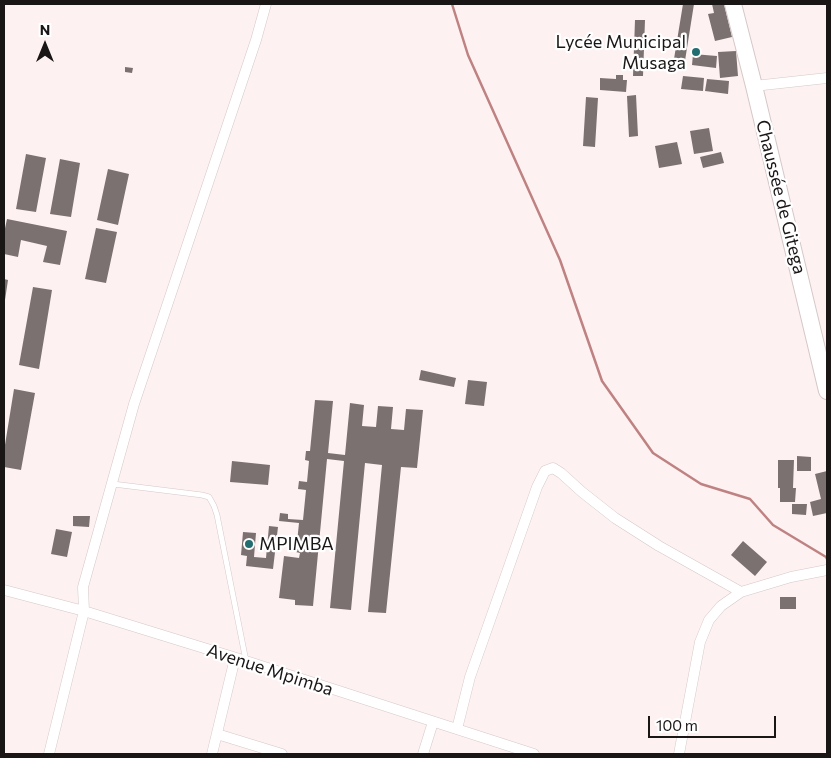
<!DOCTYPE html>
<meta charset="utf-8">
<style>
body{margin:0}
#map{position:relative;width:831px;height:758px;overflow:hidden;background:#fef1f1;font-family:Commissioner,sans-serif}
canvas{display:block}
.frame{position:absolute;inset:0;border:5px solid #1a1616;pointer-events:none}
.north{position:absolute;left:20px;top:20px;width:50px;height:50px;-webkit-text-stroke:4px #fff;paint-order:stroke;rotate:0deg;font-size:14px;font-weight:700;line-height:20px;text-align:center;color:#1a1616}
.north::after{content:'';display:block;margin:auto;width:18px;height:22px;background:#1a1616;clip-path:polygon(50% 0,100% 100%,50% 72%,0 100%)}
.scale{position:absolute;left:648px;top:716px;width:128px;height:22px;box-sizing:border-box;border:2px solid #1a1616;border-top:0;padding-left:6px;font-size:15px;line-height:18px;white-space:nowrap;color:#1a1616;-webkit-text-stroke:4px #fff;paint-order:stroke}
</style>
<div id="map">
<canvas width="831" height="758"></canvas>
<div class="frame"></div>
<div class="north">N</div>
<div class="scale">100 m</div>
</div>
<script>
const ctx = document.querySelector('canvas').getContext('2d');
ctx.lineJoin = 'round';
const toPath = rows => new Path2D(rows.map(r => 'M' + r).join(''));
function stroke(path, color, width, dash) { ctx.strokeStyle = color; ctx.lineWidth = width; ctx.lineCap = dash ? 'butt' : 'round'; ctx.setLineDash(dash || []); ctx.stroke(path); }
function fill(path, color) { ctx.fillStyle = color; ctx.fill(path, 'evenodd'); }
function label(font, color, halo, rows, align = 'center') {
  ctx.font = font + ' Commissioner,sans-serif'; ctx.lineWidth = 4.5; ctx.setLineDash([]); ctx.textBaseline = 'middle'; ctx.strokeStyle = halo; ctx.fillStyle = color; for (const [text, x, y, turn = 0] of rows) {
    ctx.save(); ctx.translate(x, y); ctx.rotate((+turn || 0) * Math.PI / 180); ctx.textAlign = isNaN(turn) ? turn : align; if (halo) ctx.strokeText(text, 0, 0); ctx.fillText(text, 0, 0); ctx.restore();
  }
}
const stream = toPath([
 [452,4,468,55,560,260,602,381,653,453,701,484,750,499,773,525,826,557,827,559]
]);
const building = toPath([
 [683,4,694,4,684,67,673,65],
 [712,4,724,4,732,37,715,41,708,14,714,13],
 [635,20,645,20,643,76,633,76],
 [736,51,738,76,720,78,718,52],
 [693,54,717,56,716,68,692,65],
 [125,67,133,68,132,73,125,72],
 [616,75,623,75,623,80,627,80,626,92,600,90,600,78,616,79],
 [683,76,704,78,703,91,681,89],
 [707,79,729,81,728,94,705,91],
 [636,95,638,136,629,137,627,96],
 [586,97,598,98,595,147,583,146],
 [709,128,713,151,694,154,690,131],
 [677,142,682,164,659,168,655,146],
 [721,152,724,163,703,168,700,157],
 [26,154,46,158,36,212,16,209],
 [60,159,80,163,71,217,50,214],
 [108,169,129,174,118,225,97,220],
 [7,219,67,231,60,265,43,262,47,246,21,240,18,257,4,254,4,233],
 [96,228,117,232,106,283,85,279],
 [4,279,8,280,5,300,4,300],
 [33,287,52,290,39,369,19,365],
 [421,370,456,378,454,387,419,380],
 [468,380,487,382,484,406,465,404],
 [14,389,35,393,21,470,4,467,4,451],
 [315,400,333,401,328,453,345,455,350,403,364,405,362,426,376,427,378,406,393,407,391,429,404,430,406,409,423,410,417,468,401,467,386,613,368,612,382,465,365,463,351,610,330,608,344,461,327,459,313,606,295,605,295,600,279,598,284,556,299,558,300,553,296,552,299,523,279,521,280,513,288,514,288,519,303,520,306,490,298,489,299,481,307,482,309,461,305,460,306,451,310,451],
 [797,456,811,457,811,471,797,471],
 [778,460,794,460,793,488,796,488,795,502,780,502,780,488,778,488],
 [232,461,270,465,268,485,230,482],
 [827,471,827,513,813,516,810,502,821,499,815,474],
 [792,504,807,504,806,515,792,514],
 [73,516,90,516,89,527,73,526],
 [269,526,278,527,273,569,246,566,247,556,241,555,243,532,256,533,254,557,266,558],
 [56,529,72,532,67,557,51,554],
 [743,541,767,562,755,576,731,555],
 [780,597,796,597,796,609,780,609]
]);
const lane = toPath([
 [113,484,202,495,209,497,214,506,217,515,246,661]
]);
const street = toPath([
 [754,86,827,78],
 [4,590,84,611,246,661,534,754],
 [457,729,470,677,537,487,545,471,553,468,561,473,582,492,615,518,659,546,741,592],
 [217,734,282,754],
 [49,754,84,611,83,587,134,404,256,40,266,4],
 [212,754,235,658],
 [423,754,433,722],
 [679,754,700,642,709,620,721,606,741,592,791,577,827,570]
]);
const primary = toPath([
 [733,4,754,86,827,391]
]);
const markers = [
 [696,52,5,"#216d70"],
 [249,544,5,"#216d70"]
];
const poiNames = [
 ["Lycée Municipal",686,42],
 ["Musaga",686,63],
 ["MPIMBA",259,544,"left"]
];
const streetNames = [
 ["Chaussée de Gitega",781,197,76],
 ["Avenue Mpimba",270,670,18]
];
stroke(stream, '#bf8282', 2.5);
fill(building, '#7c7171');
stroke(lane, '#d5c8c8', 6);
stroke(street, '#d5c8c8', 11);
stroke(primary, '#d5c8c8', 18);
stroke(lane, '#fff', 5);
stroke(street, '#fff', 10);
stroke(primary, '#fff', 16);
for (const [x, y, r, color] of markers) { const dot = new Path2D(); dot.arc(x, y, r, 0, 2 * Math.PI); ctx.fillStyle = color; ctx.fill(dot); stroke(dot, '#fff', 2); }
label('18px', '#1a1616', '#fff', poiNames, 'right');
label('18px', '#1a1616', '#fff', streetNames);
</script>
